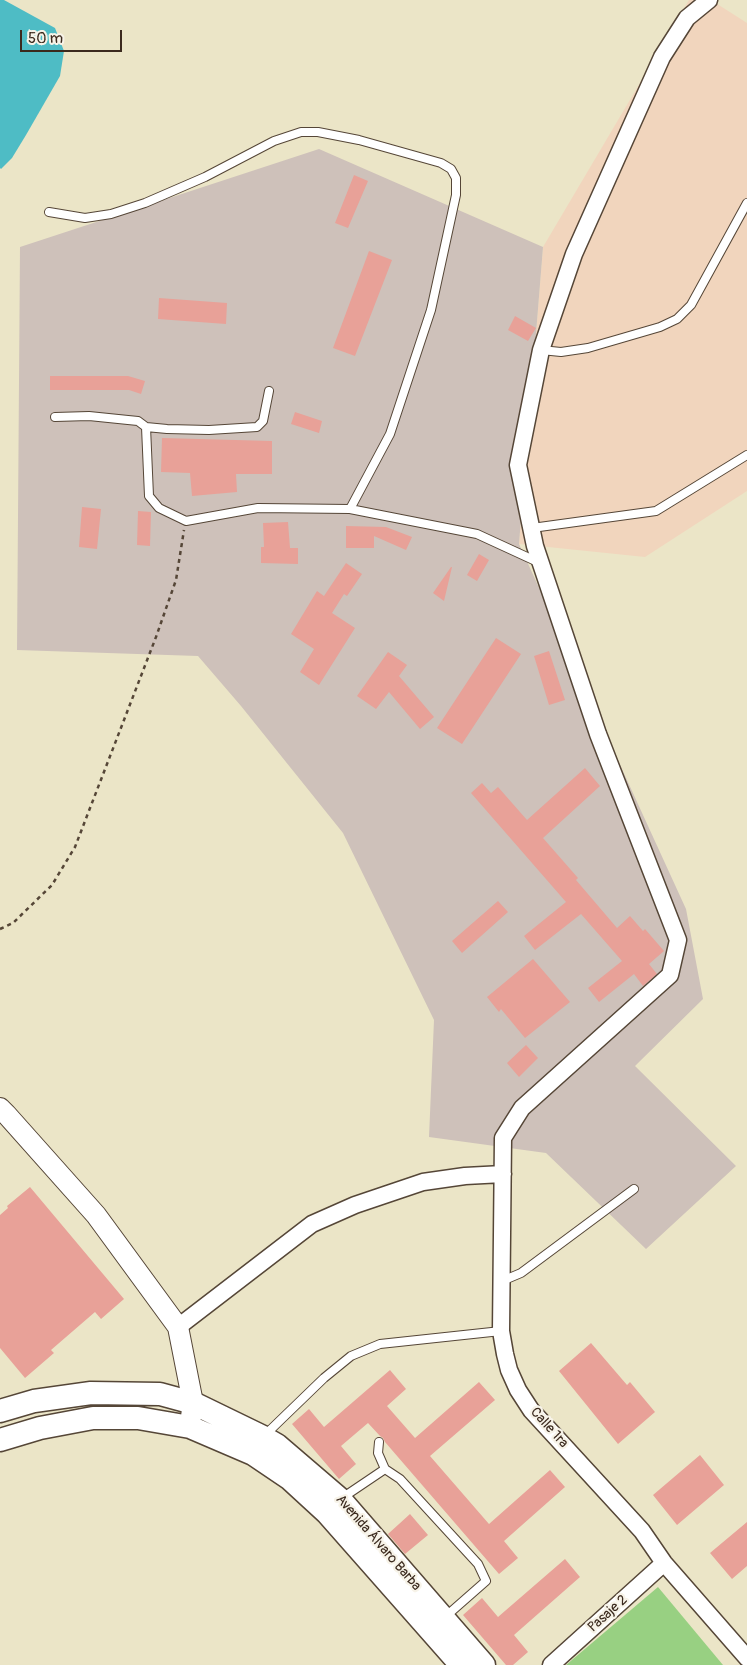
<!DOCTYPE html>
<meta charset="utf-8">
<style>
body{margin:0}
#map{position:relative;width:747px;height:1665px;overflow:hidden;background:#ebe5c7;font-family:Pangolin,sans-serif}
canvas{display:block}
.scale{position:absolute;left:20px;top:30px;width:102px;height:22px;box-sizing:border-box;border:2px solid #3b2a1e;border-top:0;padding-left:6px;font-size:15px;line-height:18px;white-space:nowrap;color:#3b2a1e;-webkit-text-stroke:4px #f7f3e8;paint-order:stroke}
</style>
<div id="map">
<canvas width="747" height="1665"></canvas>
<div class="scale">50 m</div>
</div>
<script>
const ctx = document.querySelector('canvas').getContext('2d');
ctx.lineJoin = 'round';
function fill(path, color) { ctx.fillStyle = color; ctx.fill(path, 'evenodd'); }
const toPath = rows => new Path2D(rows.map(r => 'M' + r).join(''));
function stroke(path, color, width, dash) { ctx.strokeStyle = color; ctx.lineWidth = width; ctx.lineCap = dash ? 'butt' : 'round'; ctx.setLineDash(dash || []); ctx.stroke(path); }
function label(font, color, halo, rows, align = 'center') {
  ctx.font = font + ' Pangolin,sans-serif'; ctx.lineWidth = 4.5; ctx.setLineDash([]); ctx.textBaseline = 'middle'; ctx.strokeStyle = halo; ctx.fillStyle = color; for (const [text, x, y, turn = 0] of rows) {
    ctx.save(); ctx.translate(x, y); ctx.rotate((+turn || 0) * Math.PI / 180); ctx.textAlign = isNaN(turn) ? turn : align; if (halo) ctx.strokeText(text, 0, 0); ctx.fillText(text, 0, 0); ctx.restore();
  }
}
const built = toPath([
 [689,0,711,0,747,23,747,491,645,557,519,544,543,247]
]);
const industrial = toPath([
 [319,149,543,247,519,544,686,909,703,999,635,1066,736,1166,646,1249,546,1153,429,1137,434,1020,343,833,241,706,198,656,17,650,20,247]
]);
const green = toPath([
 [658,1587,723,1665,566,1665]
]);
const water = toPath([
 [0,0,4,0,55,28,64,51,60,76,26,135,12,158,1,169,0,168]
]);
const building = toPath([
 [354,175,368,181,348,228,335,223],
 [369,251,392,260,355,356,333,348],
 [159,298,227,303,226,324,158,319],
 [515,316,536,328,528,341,508,330],
 [50,376,128,376,145,381,141,394,129,390,50,390],
 [295,412,322,421,319,433,291,424],
 [162,438,272,441,272,474,236,474,237,492,192,496,190,473,161,472],
 [82,507,101,509,97,549,79,547],
 [138,511,151,512,150,546,137,545],
 [288,522,290,548,298,548,298,564,261,563,261,547,264,547,263,523],
 [346,526,386,527,412,537,406,550,374,536,374,548,346,548],
 [479,554,489,560,477,581,467,575],
 [346,563,362,574,347,596,344,594,332,613,355,628,319,685,300,672,314,649,291,634,317,591,324,596],
 [451,567,452,567,444,601,433,593],
 [496,638,521,654,462,744,437,728],
 [549,651,565,700,549,705,534,656],
 [388,652,407,665,399,676,434,717,420,729,389,692,376,709,357,696],
 [585,768,600,786,543,838,578,878,576,880,617,928,630,916,643,931,645,929,664,951,649,964,657,974,643,986,634,974,599,1002,588,988,622,961,581,914,535,950,524,936,566,902,471,793,482,783,491,793,498,787,527,820],
 [498,901,508,912,462,953,452,941],
 [533,959,570,1002,525,1038,501,1009,499,1012,487,997],
 [526,1045,538,1058,519,1077,507,1063],
 [30,1187,124,1299,101,1319,95,1312,51,1350,54,1353,25,1378,0,1348,0,1215,8,1208,7,1206],
 [591,1343,627,1385,630,1382,655,1412,618,1444,559,1371],
 [390,1370,406,1389,387,1406,415,1438,479,1382,495,1400,430,1456,489,1524,550,1470,565,1487,504,1541,518,1558,499,1574,385,1442,383,1438,380,1436,368,1423,341,1446,356,1464,339,1479,292,1424,309,1409,324,1427],
 [700,1455,724,1485,677,1525,653,1495],
 [410,1514,428,1535,405,1554,388,1534],
 [747,1522,747,1566,732,1579,710,1553],
 [565,1559,580,1577,514,1635,528,1652,513,1665,506,1665,463,1615,482,1598,498,1617]
]);
const path = toPath([
 [0,929,13,923,52,885,75,847,156,637,176,580,184,530]
]);
const service = toPath([
 [49,212,85,218,111,214,145,203,205,177,274,141,301,132,318,132,359,140,441,163,451,169,456,178,456,195,431,310,390,434,350,509],
 [541,350,561,352,588,348,660,327,677,319,691,305,747,203],
 [55,417,89,416,128,420,138,421,146,427,149,496,159,508,186,521,258,508,350,509,477,534,540,563],
 [146,427,167,429,209,430,257,427,263,421,269,391],
 [532,528,656,511,747,455],
 [502,1281,521,1273,634,1189],
 [265,1435,324,1378,351,1356,380,1344,501,1331],
 [379,1442,378,1453,385,1469],
 [342,1498,385,1469,400,1479,478,1564,486,1581,445,1617]
]);
const minor = toPath([
 [709,0,687,18,662,57,574,254,541,350,518,465,535,546,598,734,678,940,670,975,522,1108,503,1138,501,1331,505,1354,509,1370,518,1390,531,1410,642,1531,664,1563,747,1658],
 [178,1327,312,1224,355,1205,423,1182,465,1176,503,1174],
 [551,1665,664,1563]
]);
const tertiary = toPath([
 [0,1108,6,1114,96,1215,178,1327,193,1403,191,1417]
]);
const secondary = toPath([
 [0,1411,34,1401,91,1393,160,1394,193,1403,263,1437,277,1445,340,1499,484,1665],
 [0,1440,40,1428,93,1418,138,1418,190,1427,253,1454,290,1479,327,1513,461,1665]
]);
const streetNames = [
 ["Calle 1ra",549,1428,48],
 ["Avenida Álvaro Barba",378,1543,49],
 ["Pasaje 2",608,1614,-42]
];
fill(built, '#f1d5bd');
fill(industrial, '#cec1ba');
fill(green, '#98d082');
fill(water, '#4ebcc5');
fill(building, '#e8a198');
stroke(service, '#554637', 10);
stroke(minor, '#554637', 19);
stroke(tertiary, '#554637', 22);
stroke(secondary, '#554637', 25);
stroke(path, '#554637', 2.5, [4, 4]);
stroke(service, '#fff', 8);
stroke(minor, '#fff', 16);
stroke(tertiary, '#fff', 20);
stroke(secondary, '#fff', 22);
label('14px', '#3b2a1e', '#f7f3e8', streetNames);
</script>
